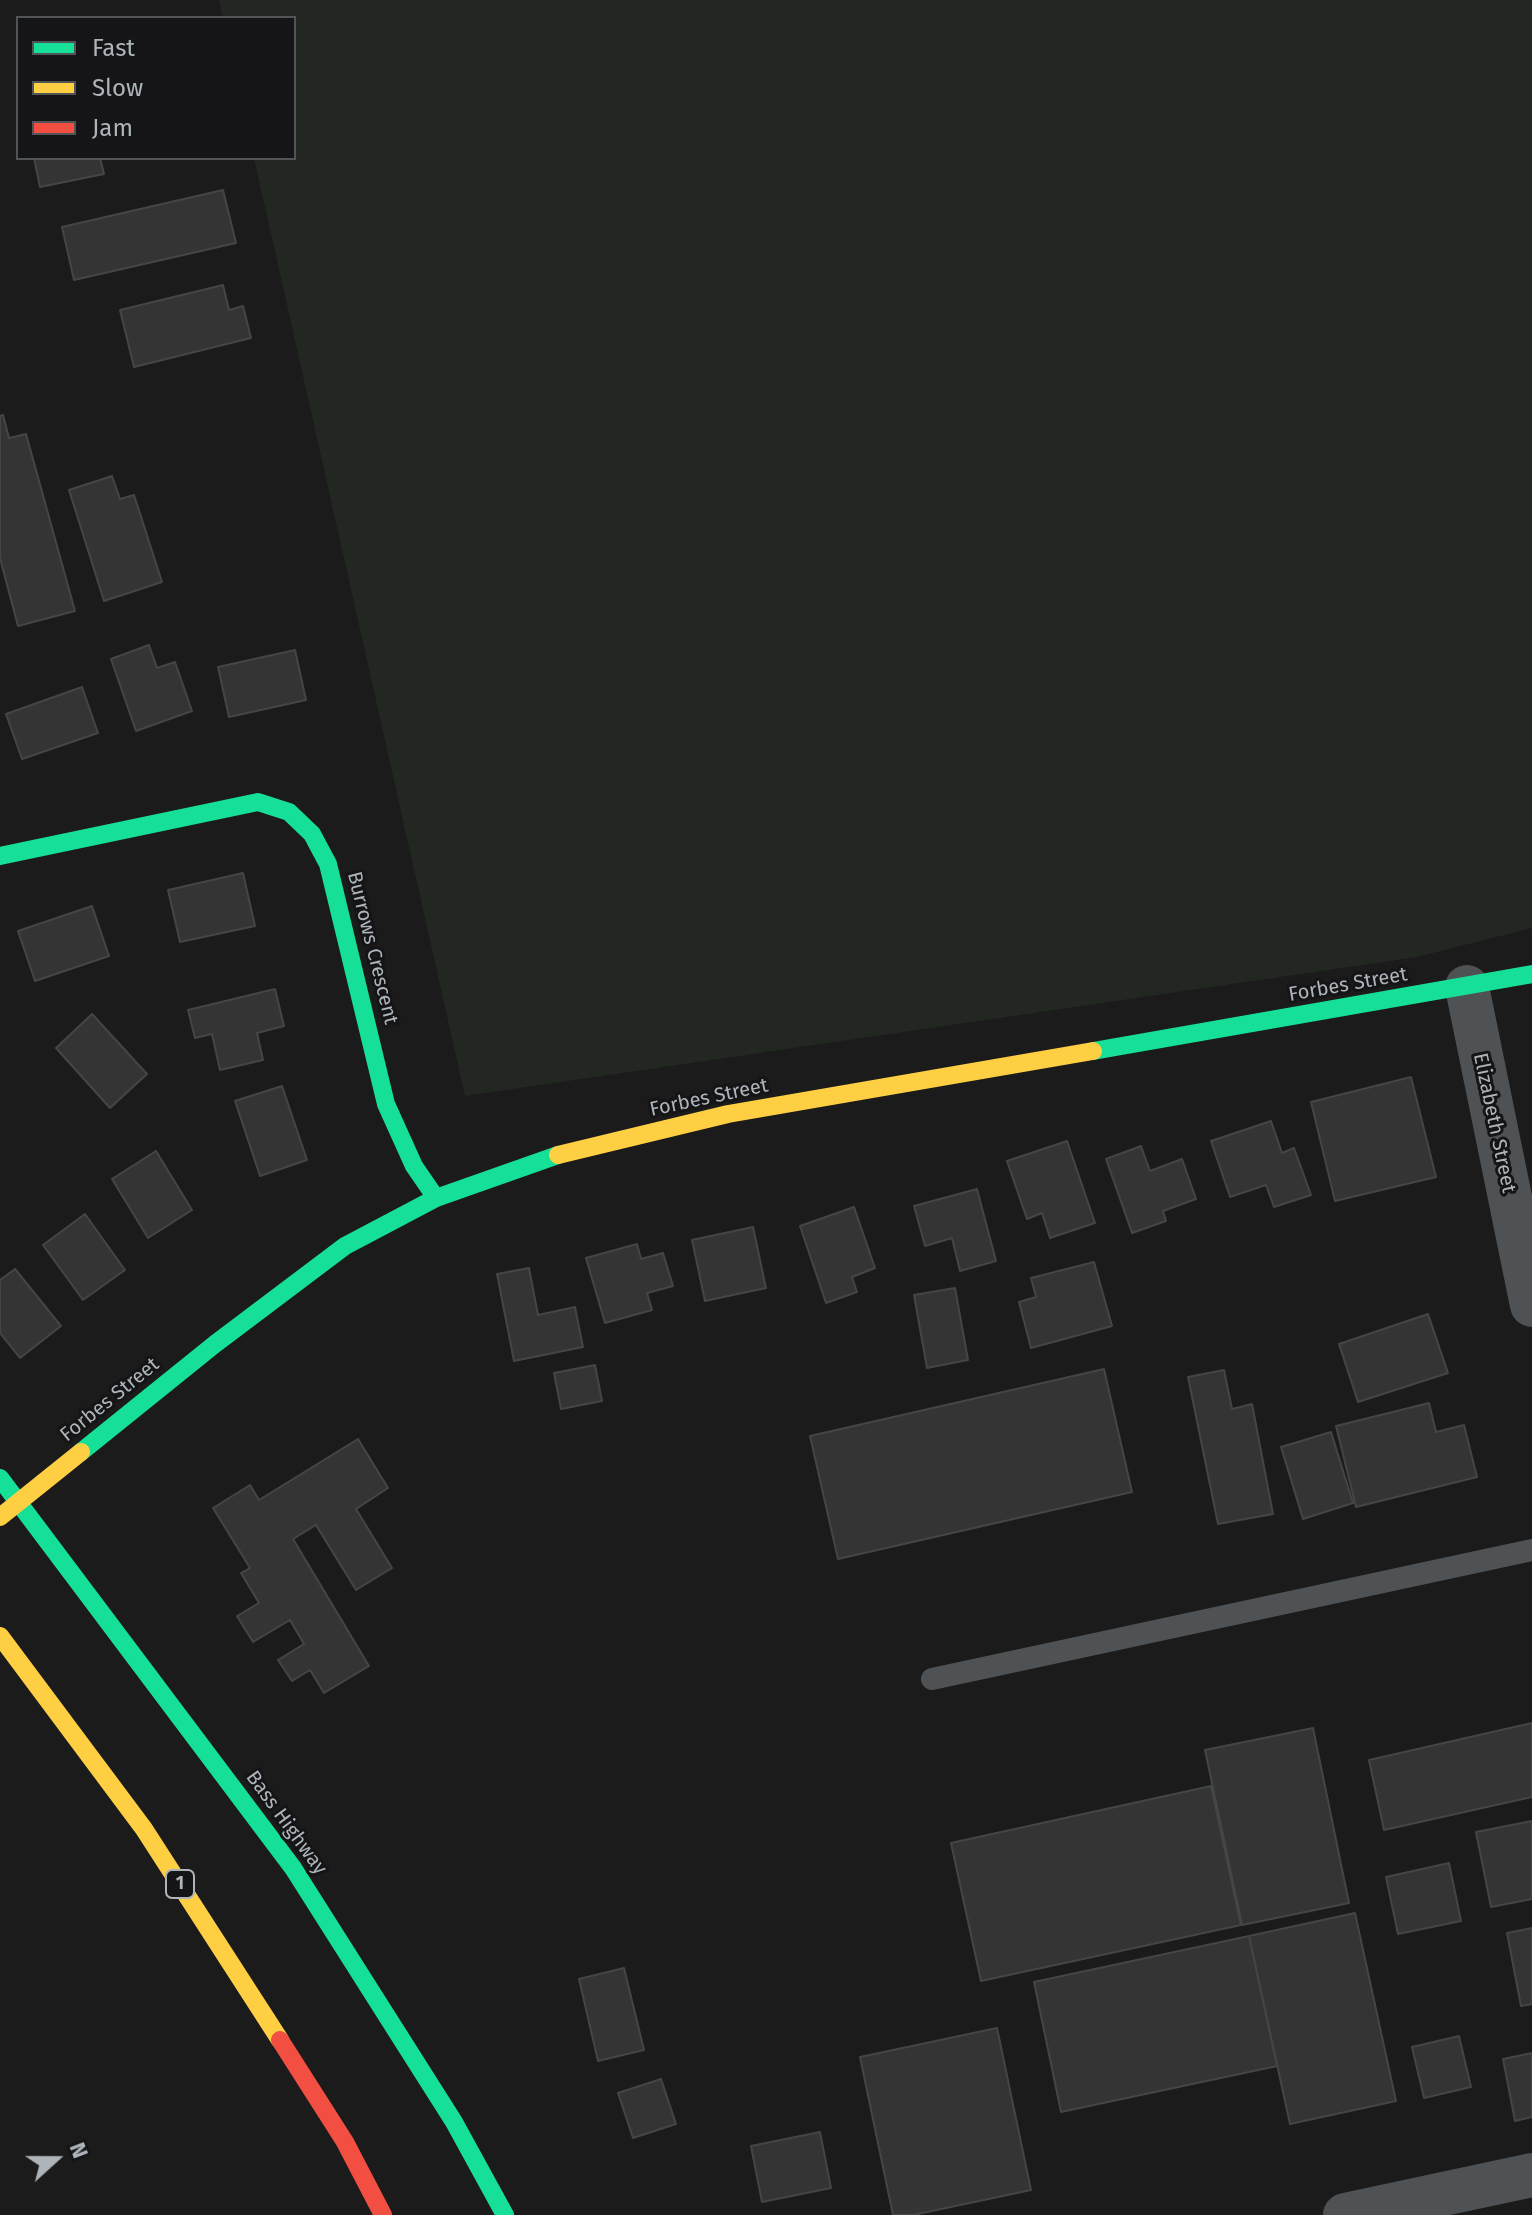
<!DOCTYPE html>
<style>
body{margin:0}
#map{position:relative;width:1532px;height:2215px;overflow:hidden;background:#1b1b1b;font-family:"Fira Sans",sans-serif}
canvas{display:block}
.legend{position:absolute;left:16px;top:16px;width:280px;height:144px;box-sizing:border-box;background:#151517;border:2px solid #525558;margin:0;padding:10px 14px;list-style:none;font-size:24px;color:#adb5ba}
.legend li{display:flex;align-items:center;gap:16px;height:40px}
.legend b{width:40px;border:2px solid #525558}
.north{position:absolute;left:16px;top:2119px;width:80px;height:80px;-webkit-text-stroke:6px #151517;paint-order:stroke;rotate:69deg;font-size:22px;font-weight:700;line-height:32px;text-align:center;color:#adb5ba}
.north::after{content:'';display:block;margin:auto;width:28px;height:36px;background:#adb5ba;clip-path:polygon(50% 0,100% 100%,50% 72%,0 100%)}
</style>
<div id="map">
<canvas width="1532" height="2215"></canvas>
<ul class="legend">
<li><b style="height:10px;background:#16e098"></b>Fast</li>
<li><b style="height:10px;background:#ffcf43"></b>Slow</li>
<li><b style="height:10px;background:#f24e42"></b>Jam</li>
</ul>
<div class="north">N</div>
</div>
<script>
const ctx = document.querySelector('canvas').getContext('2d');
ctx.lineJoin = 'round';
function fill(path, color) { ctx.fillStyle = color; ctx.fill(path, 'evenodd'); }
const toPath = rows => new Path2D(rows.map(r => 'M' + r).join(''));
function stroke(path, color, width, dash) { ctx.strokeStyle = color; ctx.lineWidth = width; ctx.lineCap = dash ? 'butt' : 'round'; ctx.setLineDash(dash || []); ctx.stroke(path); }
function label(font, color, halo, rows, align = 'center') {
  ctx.font = font + ' "Fira Sans",sans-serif'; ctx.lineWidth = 6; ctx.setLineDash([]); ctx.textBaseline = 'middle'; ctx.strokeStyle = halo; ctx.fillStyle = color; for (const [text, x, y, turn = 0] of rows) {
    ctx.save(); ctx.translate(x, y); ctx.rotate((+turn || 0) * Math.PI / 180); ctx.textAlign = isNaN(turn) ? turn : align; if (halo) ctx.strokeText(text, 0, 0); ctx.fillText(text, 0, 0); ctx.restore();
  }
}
const green = toPath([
 [219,0,1532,0,1532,928,1417,957,465,1096,254,158,294,158,294,18,223,18]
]);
const building = toPath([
 [34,158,100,158,104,174,40,187,34,158],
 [223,190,236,243,74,280,62,227,223,190],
 [223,285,229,310,243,306,251,338,134,367,120,310,223,285],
 [3,415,9,438,26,434,75,611,18,626,0,558,0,416,3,415],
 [112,476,120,499,134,495,162,582,104,601,69,490,112,476],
 [149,645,157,668,175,662,192,711,136,731,111,659,149,645],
 [295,650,306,700,229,717,218,667,295,650],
 [82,687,98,733,22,759,6,714,82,687],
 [243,873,255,926,180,942,168,890,243,873],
 [92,906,109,956,35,981,18,931,92,906],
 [275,989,284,1026,257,1033,263,1060,220,1070,212,1034,195,1038,188,1010,275,989],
 [92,1014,147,1074,110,1108,56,1048,92,1014],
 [1411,1077,1436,1177,1335,1201,1311,1102,1411,1077],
 [282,1086,307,1160,260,1176,235,1101,282,1086],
 [1271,1121,1282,1153,1294,1148,1311,1195,1274,1207,1266,1185,1230,1197,1211,1141,1271,1121],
 [1067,1141,1095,1223,1050,1238,1042,1213,1027,1219,1007,1161,1067,1141],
 [1141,1146,1150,1171,1182,1159,1196,1199,1163,1211,1166,1221,1132,1233,1106,1159,1141,1146],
 [156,1151,192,1210,148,1238,112,1179,156,1151],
 [977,1189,996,1261,960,1271,952,1238,925,1246,914,1206,977,1189],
 [854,1207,875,1268,852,1277,857,1292,826,1303,800,1226,854,1207],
 [85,1214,125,1270,83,1300,43,1245,85,1214],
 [753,1227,766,1288,705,1301,692,1240,753,1227],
 [637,1244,641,1259,663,1253,673,1286,647,1293,652,1310,605,1323,586,1258,637,1244],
 [1094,1262,1112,1326,1031,1348,1019,1302,1036,1297,1031,1278,1094,1262],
 [529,1268,538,1315,575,1307,583,1347,514,1361,497,1274,529,1268],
 [15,1269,61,1326,20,1358,0,1333,0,1280,15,1269],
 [955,1288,968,1360,927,1368,914,1295,955,1288],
 [1428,1314,1448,1373,1358,1402,1339,1344,1428,1314],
 [595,1365,602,1401,561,1409,554,1373,595,1365],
 [1104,1369,1132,1492,838,1559,810,1436,1104,1369],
 [1224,1370,1232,1409,1252,1404,1273,1514,1218,1524,1188,1377,1224,1370],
 [1429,1403,1436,1432,1464,1425,1477,1477,1356,1507,1336,1426,1429,1403],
 [1331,1432,1353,1503,1303,1519,1281,1447,1331,1432],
 [358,1439,388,1488,356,1509,392,1568,356,1590,316,1525,293,1539,369,1666,324,1693,310,1670,292,1681,278,1660,304,1644,290,1620,253,1642,237,1616,259,1603,241,1573,250,1568,213,1508,250,1485,259,1500,358,1439],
 [1532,1723,1532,1797,1384,1830,1369,1760,1532,1723],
 [1313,1728,1349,1903,1242,1925,1205,1750,1313,1728],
 [1211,1786,1241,1925,981,1981,951,1843,1211,1786],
 [1532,1821,1532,1899,1491,1907,1476,1832,1532,1821],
 [1449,1863,1461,1921,1398,1934,1386,1877,1449,1863],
 [1355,1913,1396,2101,1290,2124,1249,1936,1355,1913],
 [1532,1928,1532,2004,1521,2006,1507,1933,1532,1928],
 [1249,1936,1277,2066,1061,2112,1034,1982,1249,1936],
 [624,1968,644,2050,598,2061,579,1979,624,1968],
 [997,2028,1031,2190,913,2215,893,2215,860,2057,997,2028],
 [1459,2036,1471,2087,1424,2098,1412,2047,1459,2036],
 [1532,2053,1532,2117,1515,2121,1503,2059,1532,2053],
 [661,2079,676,2124,633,2138,618,2093,661,2079],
 [820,2132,831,2188,762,2202,751,2146,820,2132]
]);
const lane = toPath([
 [932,1679,1532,1550]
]);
const street = toPath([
 [1467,987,1532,1305],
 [1345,2215,1532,2175]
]);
const fast = toPath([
 [0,856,258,802,289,812,312,834,328,864,386,1104,414,1166,436,1198],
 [1093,1051,1532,974],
 [81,1452,215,1344,345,1246,436,1198,558,1155],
 [0,1478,293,1868,454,2122,505,2215]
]);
const slow = toPath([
 [558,1155,728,1114,1093,1051],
 [0,1636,144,1829,280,2040]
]);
const jam = toPath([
 [280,2040,345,2142,383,2215]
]);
const slowBridge = toPath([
 [0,1517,81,1452]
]);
const shields = [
 [180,1884,28]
];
const shieldNames = [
 ["1",180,1884]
];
const streetNames = [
 ["Burrows Crescent",372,948,76],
 ["Forbes Street",1348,985,-10],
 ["Forbes Street",709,1098,-12],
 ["Elizabeth Street",1494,1123,78],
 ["Forbes Street",110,1400,-39],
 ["Bass Highway",286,1823,54]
];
fill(green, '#222821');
fill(building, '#343435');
stroke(building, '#434647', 2);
stroke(lane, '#4f5254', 22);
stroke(street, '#4f5254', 44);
stroke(fast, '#16e098', 18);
stroke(slow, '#ffcf43', 18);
stroke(jam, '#f24e42', 18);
stroke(slowBridge, '#ffcf43', 18);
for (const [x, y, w] of shields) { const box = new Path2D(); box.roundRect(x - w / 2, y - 14, w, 28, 6); ctx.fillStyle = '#151517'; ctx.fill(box); stroke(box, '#adb5ba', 2); }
label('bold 18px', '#adb5ba', null, shieldNames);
label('20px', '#adb5ba', '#151517', streetNames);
</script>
